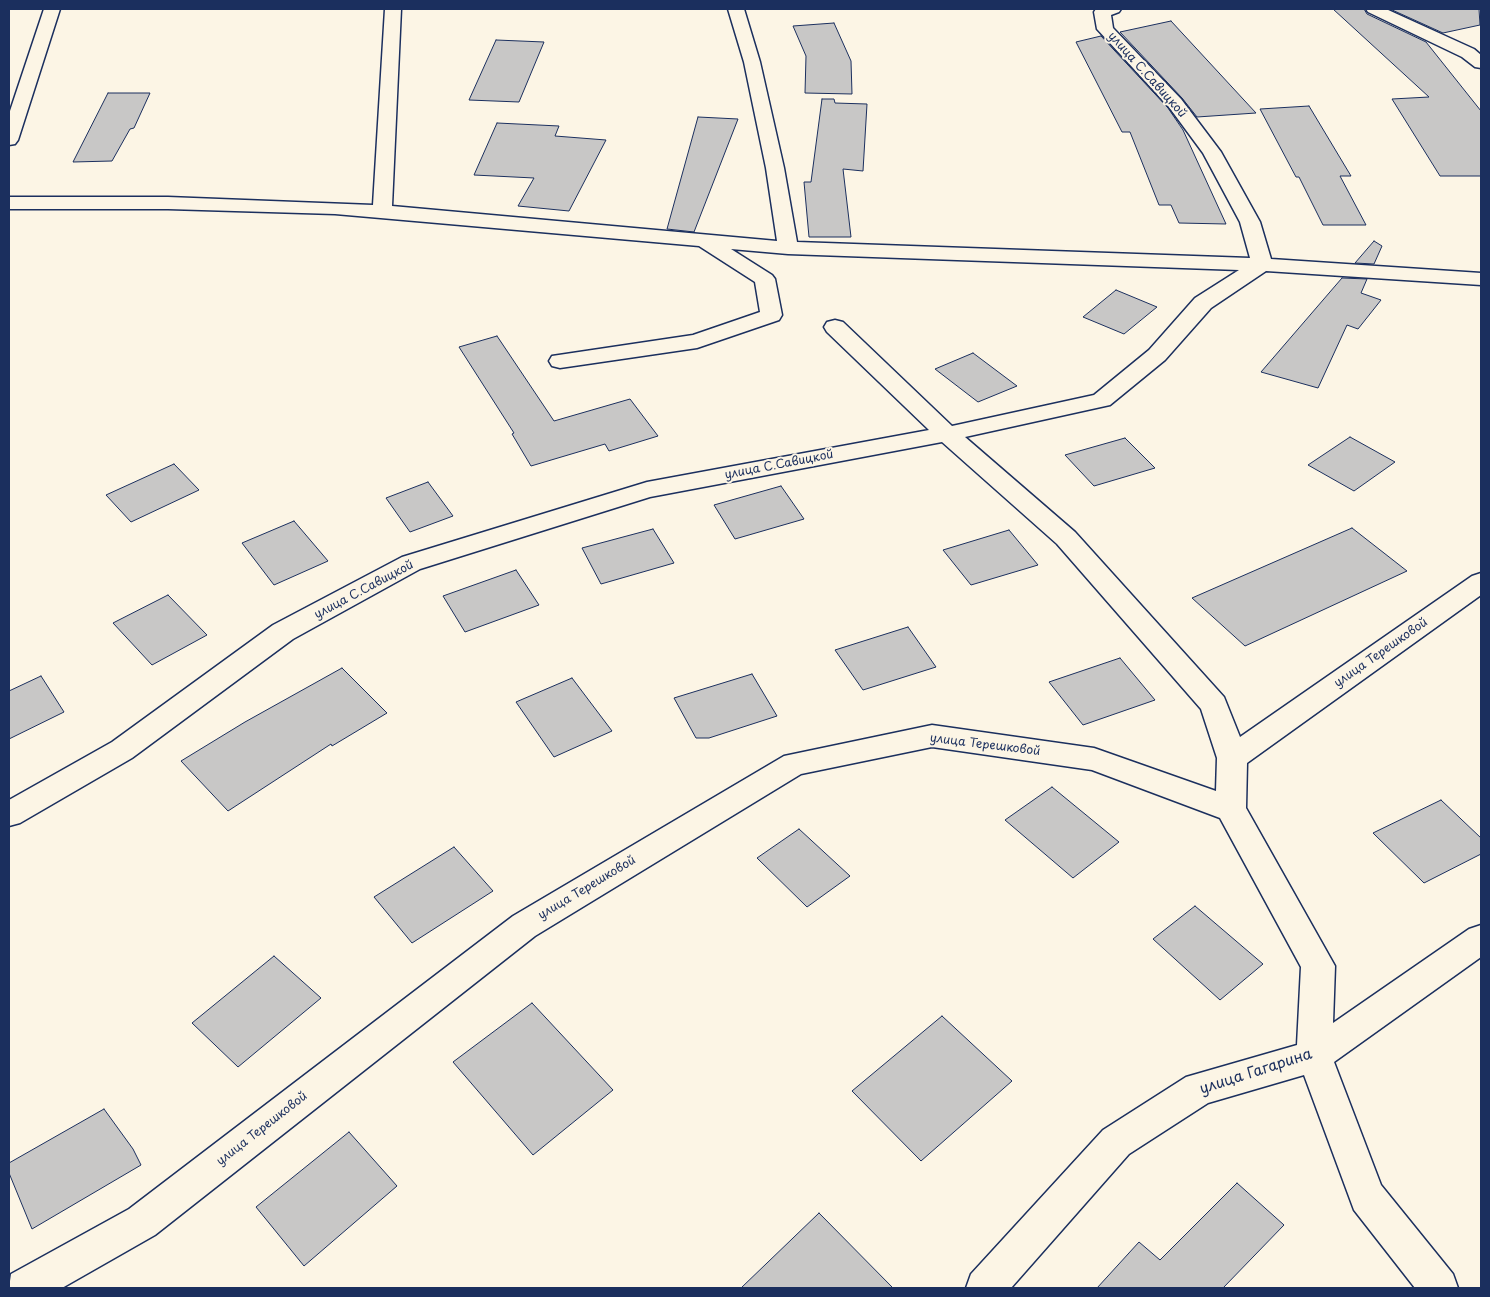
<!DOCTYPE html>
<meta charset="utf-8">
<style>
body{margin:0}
#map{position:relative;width:1490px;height:1297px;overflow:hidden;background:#fcf5e5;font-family:"Playpen Sans",sans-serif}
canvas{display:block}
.frame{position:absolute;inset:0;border:10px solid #1b2f5e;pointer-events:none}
</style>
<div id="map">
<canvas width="1490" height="1297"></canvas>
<div class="frame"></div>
</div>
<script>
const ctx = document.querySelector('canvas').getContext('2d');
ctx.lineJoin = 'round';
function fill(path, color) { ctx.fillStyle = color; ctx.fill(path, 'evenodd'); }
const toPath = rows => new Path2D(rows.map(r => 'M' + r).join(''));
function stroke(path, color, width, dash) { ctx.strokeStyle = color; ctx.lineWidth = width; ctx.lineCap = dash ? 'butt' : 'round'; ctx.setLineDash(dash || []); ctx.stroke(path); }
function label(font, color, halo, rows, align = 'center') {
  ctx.font = font + ' "Playpen Sans",sans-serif'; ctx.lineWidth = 4; ctx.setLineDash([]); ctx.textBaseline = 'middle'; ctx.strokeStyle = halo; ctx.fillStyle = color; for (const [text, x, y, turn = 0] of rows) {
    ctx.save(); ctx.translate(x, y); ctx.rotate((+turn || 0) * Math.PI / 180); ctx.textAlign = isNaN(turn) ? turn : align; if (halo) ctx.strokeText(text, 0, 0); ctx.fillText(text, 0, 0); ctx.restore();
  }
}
const building = toPath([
 [1333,9,1364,9,1367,14,1426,42,1481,111,1481,176,1440,176,1392,99,1429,97,1333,9],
 [1390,9,1479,9,1480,25,1443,33,1390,9],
 [1171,21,1256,113,1197,117,1182,98,1120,32,1171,21],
 [834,23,851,61,852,94,805,93,806,56,793,26,834,23],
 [1101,36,1168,108,1183,130,1226,224,1179,223,1171,205,1159,205,1130,132,1122,132,1076,42,1101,36],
 [496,40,544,42,519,102,469,100,496,40],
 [108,93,150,93,134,128,130,129,112,161,73,162,108,93],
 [822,99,834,99,835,103,867,104,863,171,843,169,851,237,809,237,804,182,811,182,822,99],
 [1309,106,1351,176,1340,176,1366,225,1323,225,1299,177,1296,177,1260,109,1309,106],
 [698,117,738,119,694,232,667,229,698,117],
 [497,123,559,126,555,136,606,140,569,211,518,206,534,178,474,175,497,123],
 [1374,241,1382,246,1374,264,1355,263,1374,241],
 [1342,278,1367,279,1361,293,1381,300,1358,329,1347,325,1318,388,1261,372,1342,278],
 [1116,290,1157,307,1124,334,1083,317,1116,290],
 [497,336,554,421,630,399,658,436,609,451,605,444,531,466,512,434,514,433,459,347,497,336],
 [973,353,1017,386,978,402,935,369,973,353],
 [1350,437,1395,462,1354,491,1308,465,1350,437],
 [1125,438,1155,468,1094,486,1065,455,1125,438],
 [174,464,199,490,131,522,106,495,174,464],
 [428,482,453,516,410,532,386,498,428,482],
 [781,486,804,519,735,539,714,505,781,486],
 [294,521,328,561,274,585,242,543,294,521],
 [1352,528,1407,571,1245,646,1192,598,1352,528],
 [653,529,674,563,601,584,582,548,653,529],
 [1009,530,1038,565,971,585,943,550,1009,530],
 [516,570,539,605,465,632,443,596,516,570],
 [168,595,207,635,152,665,113,623,168,595],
 [908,627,936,667,863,690,835,650,908,627],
 [1120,658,1155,700,1083,725,1049,682,1120,658],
 [342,668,387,713,332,746,331,744,228,811,181,761,245,722,342,668],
 [752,674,777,716,709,738,696,738,674,698,752,674],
 [41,676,64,712,9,739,9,691,41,676],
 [572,678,612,731,554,757,516,702,572,678],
 [1052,787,1119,842,1073,878,1005,820,1052,787],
 [1441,800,1481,838,1481,854,1424,883,1373,833,1441,800],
 [799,829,850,876,807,907,757,858,799,829],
 [454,847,493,891,412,943,374,897,454,847],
 [1195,906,1263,964,1220,1000,1153,939,1195,906],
 [274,956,321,998,238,1067,192,1023,274,956],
 [532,1003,613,1090,533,1155,453,1062,532,1003],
 [942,1016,1012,1081,921,1161,852,1091,942,1016],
 [104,1109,133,1149,141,1165,32,1229,9,1173,9,1163,104,1109],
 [349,1132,397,1186,304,1266,256,1207,349,1132],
 [1237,1183,1284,1225,1223,1288,1097,1288,1139,1242,1160,1260,1237,1183],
 [819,1213,893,1288,741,1288,819,1213]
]);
const minor = toPath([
 [44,9,60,9,18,140,15,144,9,145,9,114,44,9],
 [385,9,401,9,392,206,777,241,766,168,744,62,728,9,744,9,760,62,784,168,797,242,1250,258,1240,222,1203,153,1169,107,1097,29,1094,12,1096,9,1121,9,1119,12,1111,15,1113,28,1181,99,1221,152,1260,222,1271,259,1481,273,1481,285,1266,271,1211,308,1165,360,1110,405,965,437,1075,532,1224,697,1240,737,1472,576,1481,573,1481,595,1247,763,1246,808,1335,966,1333,1023,1469,929,1481,925,1481,957,1334,1062,1381,1185,1453,1274,1458,1288,1415,1288,1354,1210,1304,1075,1208,1103,1129,1154,1011,1288,966,1288,971,1274,1103,1130,1186,1077,1297,1045,1301,967,1220,818,1092,770,932,747,801,774,535,936,155,1235,62,1288,9,1288,11,1274,129,1209,513,916,784,756,932,725,1094,748,1216,791,1217,758,1201,709,1057,544,942,442,650,497,420,569,293,639,132,758,20,823,9,826,9,800,112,742,273,625,402,557,647,482,929,430,827,332,824,327,827,322,835,320,843,322,952,426,1094,395,1149,350,1195,298,1239,270,788,254,731,249,772,275,775,279,782,315,779,320,697,348,560,368,552,366,549,361,552,356,693,335,760,312,755,282,699,246,335,214,168,209,9,209,9,197,168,197,373,205,385,9],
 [1366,9,1386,9,1474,49,1481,55,1481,68,1475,67,1462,57,1368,12,1366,9]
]);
const streetNames = [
 ["улица С.Савицкой",1147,75,48],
 ["улица С.Савицкой",779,465,-11],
 ["улица С.Савицкой",364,590,-28],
 ["улица Терешковой",1381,653,-35],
 ["улица Терешковой",985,745,7],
 ["улица Терешковой",587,888,-31],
 ["улица Терешковой",262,1129,-38]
];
const nearStreetnames = [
 ["улица Гагарина",1256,1072,-18]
];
fill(building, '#c8c7c6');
stroke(building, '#1b2f5e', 1);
stroke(minor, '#1b2f5e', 3);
fill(minor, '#fcf5e5');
label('12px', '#1b2f5e', '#fcf5e5', streetNames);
label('15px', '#1b2f5e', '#fcf5e5', nearStreetnames);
</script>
